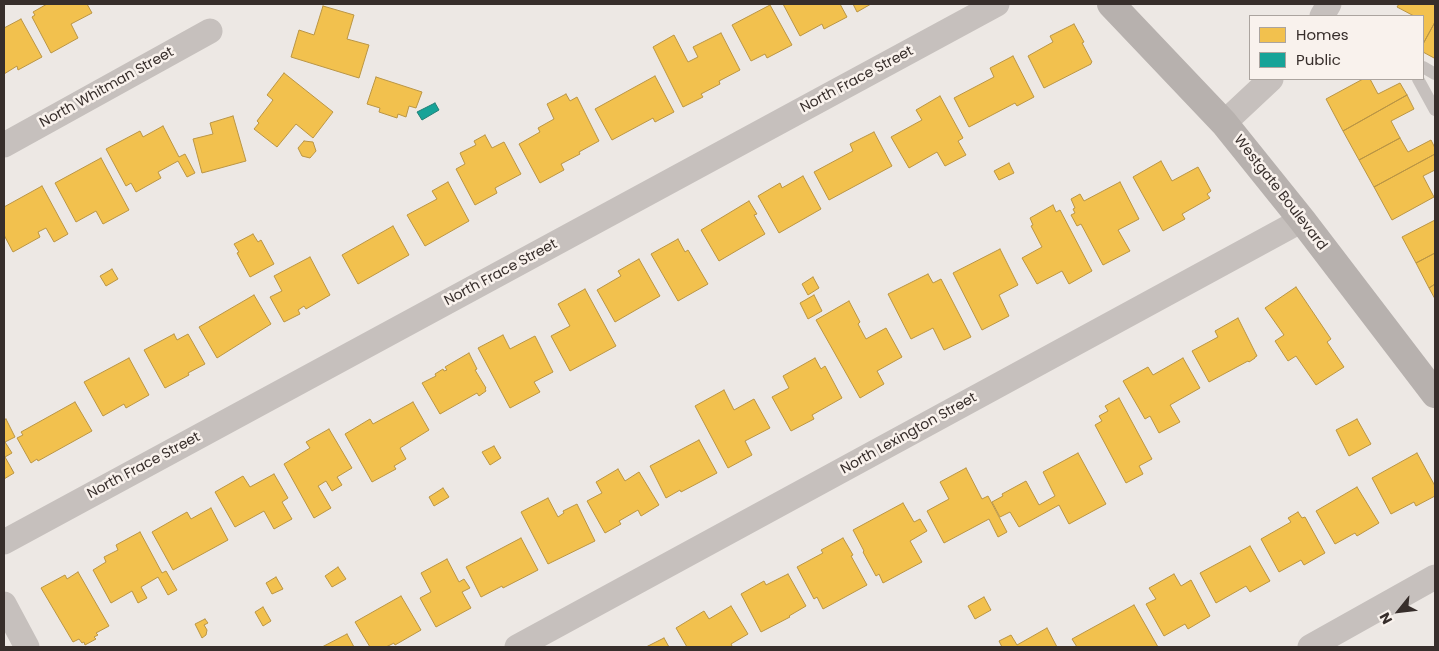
<!DOCTYPE html>
<style>
body{margin:0}
#map{position:relative;width:1439px;height:651px;overflow:hidden;background:#ede8e4;font-family:Poppins,sans-serif}
canvas{display:block}
.frame{position:absolute;inset:0;border:5px solid #372e2b;pointer-events:none}
.legend{position:absolute;left:1249px;top:15px;width:175px;height:65px;box-sizing:border-box;background:#f9f2ed;border:1px solid #aba49f;margin:0;padding:6px 9px;list-style:none;font-size:15px;color:#372e2b}
.legend li{display:flex;align-items:center;gap:10px;height:25px}
.legend b{width:25px;border:1px solid #aba49f}
.north{position:absolute;left:1374px;top:586px;width:50px;height:50px;-webkit-text-stroke:4px #f9f2ed;paint-order:stroke;rotate:241deg;font-size:14px;font-weight:700;line-height:20px;text-align:center;color:#372e2b}
.north::after{content:'';display:block;margin:auto;width:18px;height:22px;background:#372e2b;clip-path:polygon(50% 0,100% 100%,50% 72%,0 100%)}
</style>
<div id="map">
<canvas width="1439" height="651"></canvas>
<div class="frame"></div>
<ul class="legend">
<li><b style="height:14px;background:#f2c14e"></b>Homes</li>
<li><b style="height:14px;background:#17a398"></b>Public</li>
</ul>
<div class="north">N</div>
</div>
<script>
const ctx = document.querySelector('canvas').getContext('2d');
ctx.lineJoin = 'round';
function fill(path, color) { ctx.fillStyle = color; ctx.fill(path, 'evenodd'); }
const toPath = rows => new Path2D(rows.map(r => 'M' + r).join(''));
function stroke(path, color, width, dash) { ctx.strokeStyle = color; ctx.lineWidth = width; ctx.lineCap = dash ? 'butt' : 'round'; ctx.setLineDash(dash || []); ctx.stroke(path); }
function label(font, color, halo, rows, align = 'center') {
  ctx.font = font + ' Poppins,sans-serif'; ctx.lineWidth = 5; ctx.setLineDash([]); ctx.textBaseline = 'middle'; ctx.strokeStyle = halo; ctx.fillStyle = color; for (const [text, x, y, turn = 0] of rows) {
    ctx.save(); ctx.translate(x, y); ctx.rotate((+turn || 0) * Math.PI / 180); ctx.textAlign = isNaN(turn) ? turn : align; if (halo) ctx.strokeText(text, 0, 0); ctx.fillText(text, 0, 0); ctx.restore();
  }
}
const homes = toPath([
 [47,4,87,4,92,13,71,24,78,38,51,53,32,17,35,15,33,12,47,4],
 [783,4,840,4,847,17,824,29,822,24,800,36,783,4],
 [853,4,871,4,857,12,853,4],
 [1399,4,1435,4,1435,22,1423,44,1423,16,1414,16,1397,7,1399,4],
 [770,5,792,45,767,58,765,54,751,61,732,25,770,5],
 [323,6,354,15,347,39,369,45,359,78,291,57,299,30,314,35,323,6],
 [21,19,42,57,18,70,17,66,4,74,4,28,21,19],
 [1435,22,1435,56,1434,58,1423,52,1423,44,1435,22],
 [1074,24,1084,42,1082,43,1092,62,1091,63,1091,64,1044,88,1028,56,1053,42,1050,36,1074,24],
 [721,33,740,70,719,81,720,84,701,94,703,97,683,107,653,47,674,35,688,62,698,57,693,47,721,33],
 [1013,56,1034,97,1017,106,1015,103,969,127,954,98,994,77,990,68,1013,56],
 [284,73,333,112,313,138,296,124,277,147,254,129,259,123,257,121,273,100,267,95,284,73],
 [655,76,674,112,655,122,653,118,612,140,595,109,655,76],
 [376,77,422,92,416,108,409,106,406,117,398,114,397,118,379,112,380,108,367,104,376,77],
 [1363,79,1370,79,1378,94,1400,83,1407,95,1343,131,1326,99,1363,79],
 [566,94,570,101,577,97,599,141,579,152,580,154,561,164,564,170,540,183,519,144,540,132,538,128,554,119,547,104,566,94],
 [1407,95,1414,109,1391,121,1400,138,1359,160,1343,131,1407,95],
 [940,96,963,138,958,141,966,155,945,166,937,152,909,168,891,137,922,120,916,110,940,96],
 [233,116,246,161,202,173,193,139,213,134,210,123,233,116],
 [163,126,179,157,185,154,195,173,187,177,178,161,158,172,161,178,136,192,131,183,126,186,106,149,140,131,143,137,163,126],
 [874,132,892,166,829,200,814,172,853,151,850,144,874,132],
 [485,135,492,148,504,142,521,174,495,188,497,193,475,205,456,169,465,164,460,153,476,145,474,141,485,135],
 [1400,138,1408,152,1431,140,1435,148,1435,154,1374,187,1359,160,1400,138],
 [304,141,313,142,316,151,310,158,302,156,298,148,304,141],
 [1435,154,1435,170,1423,176,1434,197,1392,220,1374,187,1435,154],
 [101,158,129,210,103,224,96,211,76,222,55,183,101,158],
 [1161,161,1172,181,1198,167,1211,191,1207,194,1210,198,1182,214,1185,219,1163,231,1133,177,1161,161],
 [1009,163,1014,173,999,180,994,171,1009,163],
 [803,176,821,209,779,233,758,196,780,183,782,188,803,176],
 [448,182,469,221,425,246,407,215,437,199,432,191,448,182],
 [1120,182,1139,219,1118,230,1130,251,1103,265,1081,224,1077,226,1071,215,1075,213,1073,209,1075,208,1071,199,1080,194,1084,201,1120,182],
 [42,186,68,234,54,242,46,228,38,232,40,237,13,252,4,235,4,207,42,186],
 [749,201,757,214,754,215,765,234,719,261,701,230,749,201],
 [1053,205,1056,212,1060,210,1092,271,1069,284,1062,271,1037,284,1022,258,1042,247,1031,226,1033,225,1030,218,1053,205],
 [1435,220,1435,253,1416,263,1402,237,1435,220],
 [393,226,409,255,358,284,342,255,393,226],
 [253,234,258,242,261,240,274,264,250,277,237,253,239,252,234,244,253,234],
 [678,239,685,252,688,250,708,284,678,301,651,254,678,239],
 [1000,249,1018,285,999,295,1009,316,982,330,953,273,1000,249],
 [1435,253,1435,284,1429,288,1416,263,1435,253],
 [310,257,330,295,306,309,304,306,298,310,300,314,284,322,270,297,282,291,274,276,310,257],
 [639,259,660,296,615,322,597,290,621,276,618,271,639,259],
 [112,269,118,279,106,286,100,276,112,269],
 [928,274,933,283,941,279,971,337,944,350,933,328,911,339,888,294,928,274],
 [813,277,819,288,808,295,802,284,813,277],
 [1435,284,1435,299,1429,288,1435,284],
 [1296,287,1331,339,1327,342,1344,367,1316,385,1296,356,1288,361,1275,341,1284,335,1265,308,1296,287],
 [585,289,616,346,570,371,551,336,570,326,558,304,585,289],
 [254,295,271,324,217,358,199,327,254,295],
 [814,295,822,311,808,319,800,303,814,295],
 [849,301,860,322,858,324,866,339,886,328,902,357,877,371,884,384,860,398,816,320,849,301],
 [1238,318,1257,356,1255,357,1255,358,1249,362,1248,361,1209,382,1192,351,1218,337,1215,331,1238,318],
 [174,334,177,340,188,334,205,364,188,373,189,375,165,388,144,350,174,334],
 [503,335,510,349,535,336,553,372,534,382,540,392,510,408,478,348,503,335],
 [469,353,477,369,475,370,486,388,485,389,486,391,479,396,477,393,440,414,422,383,436,376,435,374,443,369,444,371,447,370,445,367,469,353],
 [129,358,149,395,126,408,124,404,103,416,84,382,129,358],
 [815,358,821,369,825,366,842,398,812,415,814,419,791,431,772,397,789,388,783,376,815,358],
 [1183,358,1200,388,1170,405,1180,422,1159,433,1150,416,1145,419,1123,381,1148,367,1153,375,1183,358],
 [724,390,734,410,754,399,770,428,745,441,752,455,728,468,695,406,724,390],
 [1119,398,1152,459,1139,466,1143,474,1126,483,1095,425,1102,421,1099,416,1108,411,1105,406,1119,398],
 [75,402,92,431,38,461,37,459,31,463,17,438,23,435,21,432,75,402],
 [413,402,429,430,400,448,406,459,394,466,396,469,372,482,345,434,370,419,373,424,413,402],
 [6,419,15,437,5,442,12,453,5,457,14,473,4,479,4,420,6,419],
 [1357,419,1371,444,1349,456,1336,430,1357,419],
 [329,429,352,468,337,477,342,485,332,491,326,481,318,486,331,508,314,518,284,464,310,448,306,442,329,429],
 [699,440,717,473,681,492,680,490,666,498,650,466,699,440],
 [494,446,501,458,490,465,482,452,494,446],
 [1078,453,1106,504,1069,524,1059,505,1019,527,1010,512,1000,517,992,502,1003,496,1002,494,1026,481,1039,505,1055,496,1043,472,1078,453],
 [1417,453,1435,486,1435,496,1416,506,1414,502,1391,514,1372,478,1417,453],
 [966,468,982,499,988,496,1007,532,998,537,989,519,944,543,927,511,949,499,940,482,966,468],
 [618,469,625,481,639,472,659,505,641,516,638,510,619,521,621,524,605,533,587,501,602,493,596,482,618,469],
 [274,474,288,498,282,502,292,519,274,529,264,511,235,527,215,492,243,476,250,487,274,474],
 [1357,487,1379,523,1357,536,1355,533,1335,544,1316,511,1357,487],
 [443,488,449,497,434,506,429,497,443,488],
 [548,498,558,517,564,513,563,511,577,504,595,541,548,564,521,512,548,498],
 [903,503,914,522,920,519,927,531,910,541,922,562,883,583,879,574,876,576,863,552,864,551,853,530,903,503],
 [211,508,228,540,173,570,152,532,187,512,191,519,211,508],
 [1298,512,1302,518,1305,517,1325,553,1304,565,1301,560,1279,572,1261,539,1291,522,1288,518,1298,512],
 [140,532,162,573,166,571,177,590,168,595,158,577,141,587,147,598,138,603,132,591,111,603,93,570,106,562,104,557,118,550,116,545,140,532],
 [521,538,538,570,503,588,502,586,481,597,466,567,521,538],
 [843,538,853,555,851,556,867,585,823,609,817,597,814,599,797,567,823,553,821,550,843,538],
 [1250,546,1270,581,1250,592,1246,586,1216,603,1200,573,1250,546],
 [447,559,459,582,464,579,470,588,462,592,471,608,436,627,420,598,431,592,421,573,447,559],
 [338,567,346,579,332,587,325,576,338,567],
 [78,572,109,626,96,633,98,635,94,637,96,639,85,645,84,642,82,643,79,639,73,642,41,588,65,575,67,579,78,572],
 [788,574,806,606,789,616,790,617,761,632,741,594,764,581,766,585,788,574],
 [1174,574,1181,586,1191,580,1210,616,1188,629,1185,624,1164,636,1146,604,1156,599,1149,588,1174,574],
 [276,577,283,589,272,594,266,583,276,577],
 [401,596,421,630,395,645,394,643,386,647,370,647,355,622,401,596],
 [984,597,991,610,975,619,968,606,984,597],
 [1134,605,1158,647,1077,647,1072,639,1134,605],
 [731,606,748,634,731,644,732,646,730,647,687,647,676,628,704,611,709,619,731,606],
 [263,607,271,621,263,626,255,612,263,607],
 [205,619,208,623,204,625,207,630,206,635,202,638,195,624,205,619],
 [1047,628,1057,647,1002,647,999,641,1011,635,1017,645,1047,628],
 [347,634,354,647,322,647,347,634],
 [664,638,669,647,646,647,664,638]
]);
const public = toPath([
 [435,103,439,110,422,120,417,112,435,103]
]);
const lane = toPath([
 [1423,67,1435,74],
 [1418,79,1435,110]
]);
const street = toPath([
 [1322,16,1329,4],
 [1224,123,1271,79],
 [4,145,210,31],
 [4,542,997,4],
 [4,604,27,647],
 [517,647,1302,220],
 [1310,647,1435,577]
]);
const secondary = toPath([
 [1111,4,1224,123,1302,220,1435,394]
]);
const streetNames = [
 ["North Frace Street",857,80,-28],
 ["North Whitman Street",107,88,-29],
 ["Westgate Boulevard",1280,193,52],
 ["North Frace Street",501,273,-28],
 ["North Lexington Street",909,434,-29],
 ["North Frace Street",144,466,-28]
];
fill(homes, '#f2c14e');
stroke(homes, '#ba9544', 1);
fill(public, '#17a398');
stroke(public, '#218077', 1);
stroke(lane, '#c6c0bd', 12);
stroke(street, '#c6c0bd', 25);
stroke(secondary, '#b7b1ae', 28);
label('14px', '#372e2b', '#f9f2ed', streetNames);
</script>
